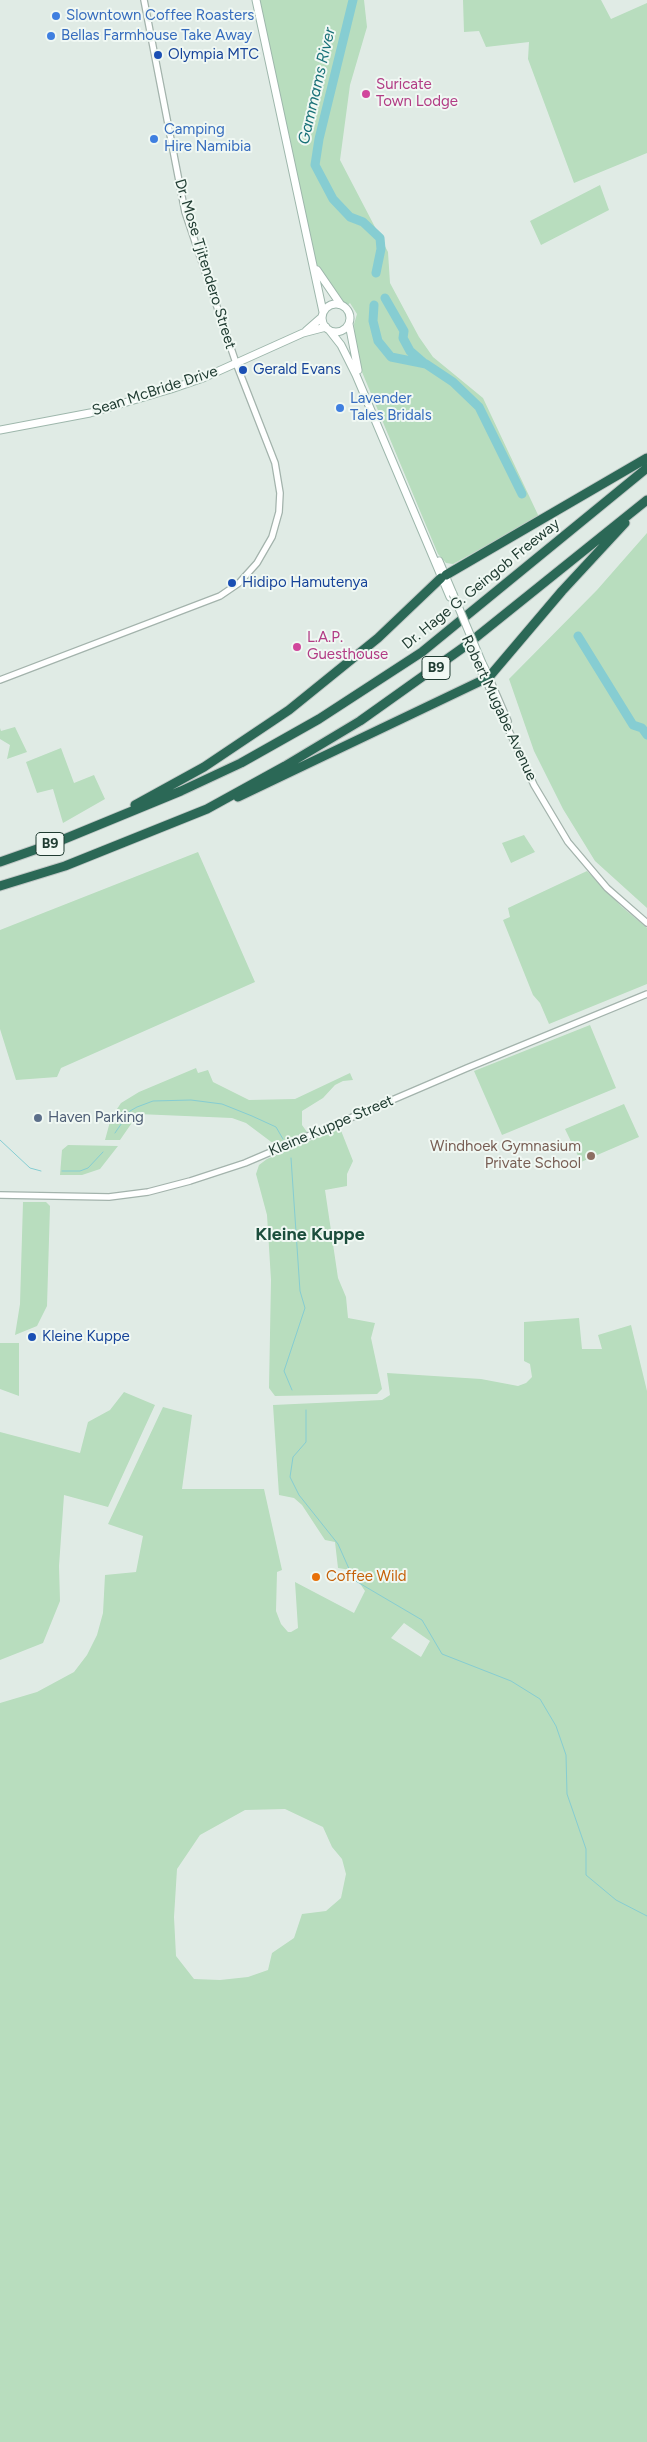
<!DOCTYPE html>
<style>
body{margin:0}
canvas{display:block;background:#e0ebe5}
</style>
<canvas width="647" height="2442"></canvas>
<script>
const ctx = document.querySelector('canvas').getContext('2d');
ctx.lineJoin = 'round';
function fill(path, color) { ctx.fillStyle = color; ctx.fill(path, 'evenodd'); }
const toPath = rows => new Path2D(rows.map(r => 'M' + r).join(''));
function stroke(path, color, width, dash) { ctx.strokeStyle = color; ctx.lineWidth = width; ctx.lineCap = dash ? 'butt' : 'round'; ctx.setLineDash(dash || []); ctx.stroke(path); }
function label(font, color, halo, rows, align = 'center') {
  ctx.font = font + ' Figtree,sans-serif'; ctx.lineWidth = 4; ctx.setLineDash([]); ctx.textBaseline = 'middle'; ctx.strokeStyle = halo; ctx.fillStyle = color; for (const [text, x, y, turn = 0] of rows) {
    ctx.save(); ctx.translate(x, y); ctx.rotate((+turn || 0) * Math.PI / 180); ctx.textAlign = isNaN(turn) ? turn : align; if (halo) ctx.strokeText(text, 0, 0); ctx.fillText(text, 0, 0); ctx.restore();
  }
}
const green = toPath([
 [256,0,364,0,367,27,350,85,340,160,388,252,390,283,419,337,433,357,483,398,539,517,453,564,446,563,438,554,362,372,355,342,354,324,357,314,350,303,345,307,341,305,313,266],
 [463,0,601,0,611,19,647,3,647,153,574,183,528,59,529,42,486,47,479,31,464,32],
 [600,185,609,210,541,245,530,221],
 [647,533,647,908,595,861,563,809,534,751,509,679,597,590],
 [15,727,27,752,7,759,10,745,0,739,0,728,1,731],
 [61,748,74,783,94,775,105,799,63,823,53,789,37,793,26,762],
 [524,835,535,852,511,863,502,843],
 [198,852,255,982,61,1068,57,1077,16,1080,0,1029,0,930],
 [587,871,622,907,647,928,647,984,549,1024,540,1003,533,995,503,920,510,917,508,908],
 [590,1025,616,1088,502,1135,474,1071],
 [196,1068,198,1073,208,1070,213,1082,249,1100,295,1099,350,1073,353,1080,343,1081,335,1085,323,1098,302,1111,302,1125,307,1132,274,1144,246,1123,232,1118,138,1114,120,1140,105,1140,111,1118,121,1103,139,1092],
 [624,1104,639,1137,581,1162,565,1129],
 [340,1128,353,1161,347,1174,347,1186,325,1190,338,1278,346,1297,348,1318,375,1323,371,1338,382,1389,377,1394,275,1396,269,1388,271,1280,267,1215,256,1174,259,1165,267,1159],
 [68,1145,118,1146,100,1169,82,1175,60,1175,62,1150],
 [23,1202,46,1202,50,1206,47,1306,37,1326,15,1335,20,1304],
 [579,1318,582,1349,602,1349,598,1335,631,1325,647,1391,647,2442,0,2442,0,1703,37,1692,74,1672,87,1655,97,1635,103,1613,105,1575,136,1572,143,1536,108,1524,163,1407,192,1415,182,1489,264,1489,282,1570,277,1572,276,1611,281,1624,288,1632,291,1632,298,1628,295,1582,354,1613,365,1591,351,1570,338,1568,335,1542,325,1540,302,1505,294,1498,279,1495,273,1405,382,1400,390,1395,387,1373,481,1379,518,1386,526,1383,532,1377,530,1364,524,1361,524,1322],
 [404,1623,430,1641,421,1657,391,1638],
 [285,1809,323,1827,332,1847,342,1859,346,1874,341,1898,326,1911,302,1914,294,1938,272,1953,268,1970,248,1977,220,1980,194,1979,176,1956,174,1917,177,1869,200,1835,245,1810],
 [0,1343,19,1343,19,1396,0,1389],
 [124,1392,155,1405,108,1507,64,1495,59,1566,60,1601,43,1643,0,1660,0,1432,80,1453,88,1422,110,1410]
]);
const stream = toPath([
 [115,1133,130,1111,137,1107,153,1101,191,1100,222,1104,252,1116,276,1127,283,1139],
 [0,1140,30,1168,41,1171],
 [291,1158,300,1291,305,1308,284,1371,292,1390],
 [62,1171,80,1171,88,1168,103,1152],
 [306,1410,306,1442,293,1457,290,1477,299,1495,338,1544,354,1580,422,1620,442,1654,511,1681,540,1699,556,1726,566,1755,567,1794,586,1849,586,1875,616,1900,647,1916]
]);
const river = toPath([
 [353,0,319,139,315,165,333,199,350,217,363,222,380,238,381,249,376,273],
 [385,298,404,331,403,338,410,351,425,364],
 [374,305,373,321,378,341,391,357,426,364,453,382,479,407,522,494],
 [578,636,633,725,642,728,647,735]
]);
const tertiary = toPath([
 [489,677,508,721],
 [485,679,534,785,568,842,607,888,647,923],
 [0,680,220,596,239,583,257,563,272,537,279,512,280,493,275,463,236,363,185,212,144,0],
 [0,1195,109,1197,148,1192,190,1181,245,1163,467,1068,647,994]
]);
const secondary = toPath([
 [256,0,323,312],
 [317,270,341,305],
 '322 318a14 14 0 1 1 28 0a14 14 0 1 1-28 0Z',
 [349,324,358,370],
 [306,331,322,317],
 [330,331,341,345,356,375,450,597],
 [0,430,90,413,171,389,203,378,303,333,326,327],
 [439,561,453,594],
 [478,664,485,679,489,677,482,663]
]);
const motorway = toPath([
 [446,575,647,458],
 [489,677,562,591,625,523],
 [238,797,485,679],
 [135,805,204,767,289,710,378,638,441,578],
 [0,862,57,842,181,791,241,763,319,719,422,652,647,468],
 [0,886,65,866,207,809,285,766,360,721,464,647,647,500]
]);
const secondaryBridge = toPath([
 [453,594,482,663]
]);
const markers = [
 [56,16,5,"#3f7fe0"],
 [51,36,5,"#3f7fe0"],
 [158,55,5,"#1a4fb4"],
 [366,94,5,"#d1479c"],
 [154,139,5,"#3f7fe0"],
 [243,370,5,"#1a4fb4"],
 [340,408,5,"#3f7fe0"],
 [232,583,5,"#1a4fb4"],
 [297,647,5,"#d1479c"],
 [38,1118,5,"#5c6f8a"],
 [591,1156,5,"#8d6e63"],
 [32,1337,5,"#1a4fb4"],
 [316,1577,5,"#e8710a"]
];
const shields = [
 [436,668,28],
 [50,844,28]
];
const shieldNames = [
 ["B9",436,668],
 ["B9",50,844]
];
const shopNames = [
 ["Slowntown Coffee Roasters",66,16],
 ["Bellas Farmhouse Take Away",61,36],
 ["Camping",164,130],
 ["Hire Namibia",164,147],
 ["Lavender",350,399],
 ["Tales Bridals",350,416]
];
const transitNames = [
 ["Olympia MTC",168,55],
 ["Gerald Evans",253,370],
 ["Hidipo Hamutenya",242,583],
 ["Kleine Kuppe",42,1337]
];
const hotelNames = [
 ["Suricate",376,85],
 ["Town Lodge",376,102],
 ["L.A.P.",307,638],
 ["Guesthouse",307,655]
];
const streetNames = [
 ["Dr. Mose Tjitendero Street",205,264,73],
 ["Sean McBride Drive",155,391,-18],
 ["Dr. Hage G. Geingob Freeway",481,584,-39],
 ["Robert Mugabe Avenue",499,708,65],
 ["Kleine Kuppe Street",331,1126,-23]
];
const serviceNames = [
 ["Haven Parking",48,1118]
];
const educationNames = [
 ["Windhoek Gymnasium",581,1147],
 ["Private School",581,1164]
];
const foodNames = [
 ["Coffee Wild",326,1577]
];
const waterNames = [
 ["Gammams River",317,86,-77]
];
const quarterNames = [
 ["Kleine Kuppe",310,1235]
];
fill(green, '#b8ddbe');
stroke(stream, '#86cdd2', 1);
stroke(river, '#86cdd2', 9);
stroke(tertiary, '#a3b3ac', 8);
stroke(secondary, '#9eb7ac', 9);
stroke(motorway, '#c1c8c6', 11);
stroke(tertiary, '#fff', 5.5);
stroke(secondary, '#fff', 7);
stroke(motorway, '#2b6856', 9);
stroke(secondaryBridge, '#9eb7ac', 9, []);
stroke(secondaryBridge, '#fff', 7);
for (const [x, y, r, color] of markers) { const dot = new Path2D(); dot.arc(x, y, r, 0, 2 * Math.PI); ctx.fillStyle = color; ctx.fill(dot); stroke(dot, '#f0f8f3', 2); }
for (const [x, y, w] of shields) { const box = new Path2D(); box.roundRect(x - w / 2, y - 11.5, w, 23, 4); ctx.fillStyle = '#f0f8f3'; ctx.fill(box); stroke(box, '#203c32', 1); }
label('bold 14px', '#203c32', null, shieldNames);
label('15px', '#366cbe', '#f0f8f3', shopNames, 'left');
label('15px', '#164399', '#f0f8f3', transitNames, 'left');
label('15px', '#b23c85', '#f0f8f3', hotelNames, 'left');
label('15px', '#203c32', '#f0f8f3', streetNames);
label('15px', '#4e5e75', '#f0f8f3', serviceNames, 'left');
label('15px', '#785e54', '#f0f8f3', educationNames, 'right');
label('15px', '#c56008', '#f0f8f3', foodNames, 'left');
label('italic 16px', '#197178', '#f0f8f3', waterNames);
label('bold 18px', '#1c4e3d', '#f0f8f3', quarterNames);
</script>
